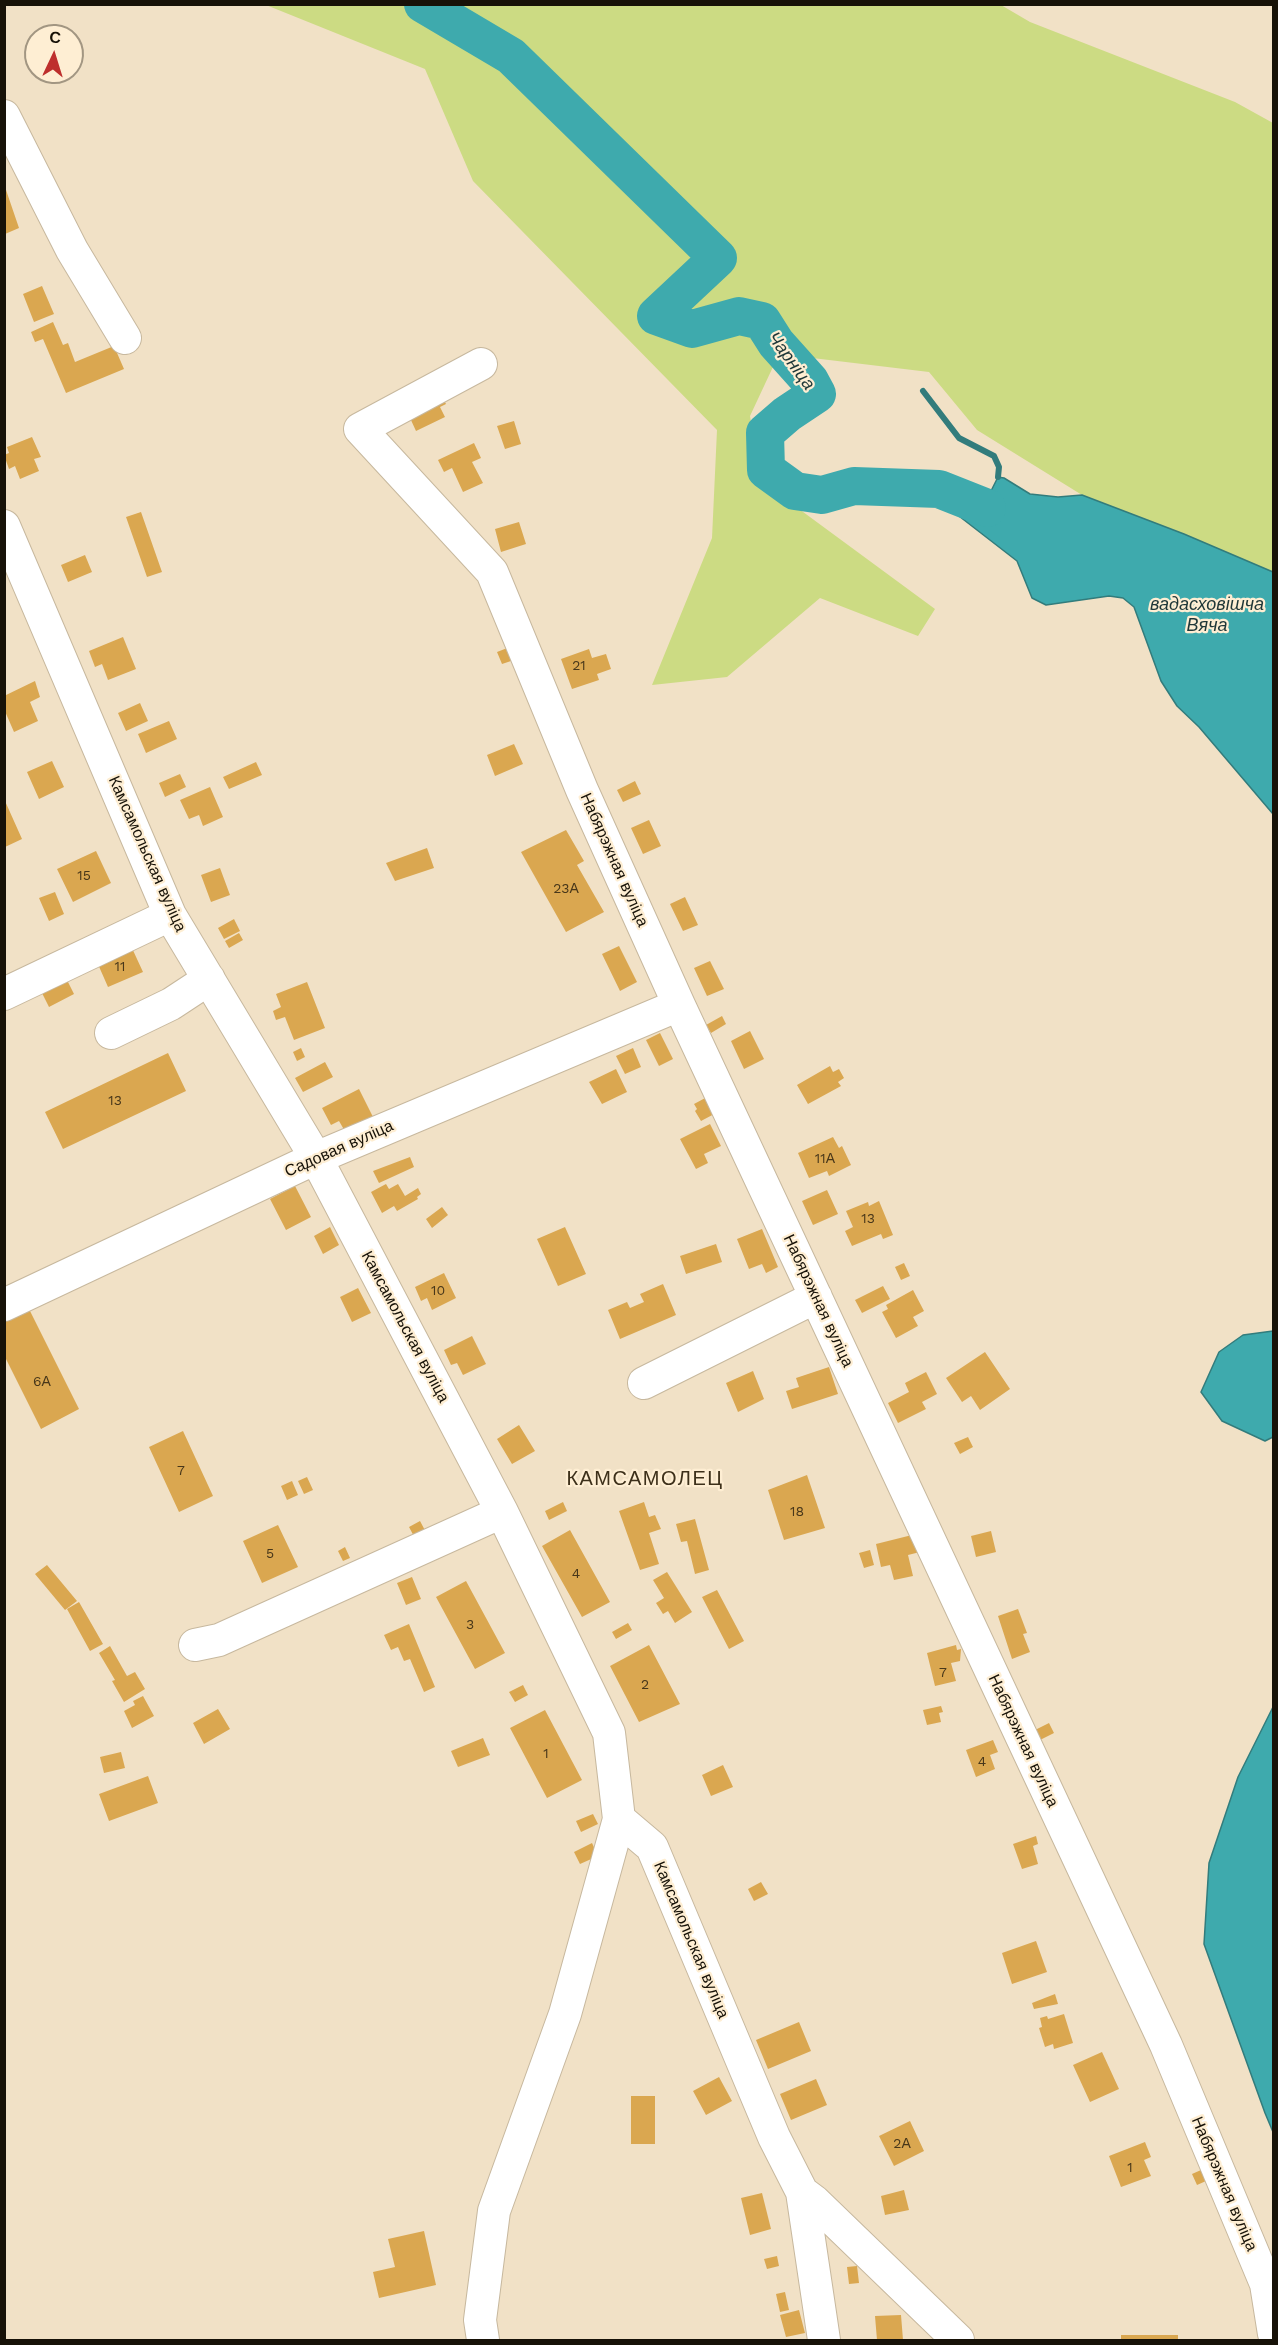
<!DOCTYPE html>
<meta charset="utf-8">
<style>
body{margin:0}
#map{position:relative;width:1278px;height:2345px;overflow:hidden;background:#f1e1c6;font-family:"Work Sans",sans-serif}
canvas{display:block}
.frame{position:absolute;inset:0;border:6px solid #171208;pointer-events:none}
.north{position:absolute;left:24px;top:24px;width:60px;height:60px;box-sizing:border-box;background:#feeed3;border:2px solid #a29682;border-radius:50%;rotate:4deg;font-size:16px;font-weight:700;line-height:24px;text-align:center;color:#171208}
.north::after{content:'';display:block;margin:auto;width:21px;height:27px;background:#be2f2d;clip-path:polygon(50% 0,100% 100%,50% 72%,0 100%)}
</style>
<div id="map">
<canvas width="1278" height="2345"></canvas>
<div class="frame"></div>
<div class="north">С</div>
</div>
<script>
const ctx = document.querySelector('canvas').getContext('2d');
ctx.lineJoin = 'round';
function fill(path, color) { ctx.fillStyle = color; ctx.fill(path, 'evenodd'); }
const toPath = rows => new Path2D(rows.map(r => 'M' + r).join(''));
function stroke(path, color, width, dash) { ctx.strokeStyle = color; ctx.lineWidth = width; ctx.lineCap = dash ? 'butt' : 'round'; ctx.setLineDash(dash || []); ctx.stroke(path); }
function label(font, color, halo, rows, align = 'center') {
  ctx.font = font + ' "Work Sans",sans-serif'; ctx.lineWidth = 4.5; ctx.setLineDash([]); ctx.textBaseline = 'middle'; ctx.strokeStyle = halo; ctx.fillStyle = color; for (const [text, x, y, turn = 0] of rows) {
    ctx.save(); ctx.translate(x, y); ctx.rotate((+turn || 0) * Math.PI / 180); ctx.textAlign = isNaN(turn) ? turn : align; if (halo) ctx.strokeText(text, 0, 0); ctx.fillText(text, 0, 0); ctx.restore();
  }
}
const green = toPath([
 [266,5,1001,5,1030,22,1235,102,1273,123,1273,572,1184,534,1082,495,977,430,929,372,779,354,750,416,761,481,935,609,918,636,820,598,727,677,652,685,712,538,717,430,473,181,425,69]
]);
const water = toPath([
 [998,477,1004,478,1030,494,1058,497,1082,495,1184,534,1273,572,1273,814,1199,727,1177,706,1161,681,1134,607,1123,598,1109,596,1046,605,1032,598,1017,561,955,513,944,502,939,489,979,496,990,493,998,477],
 [1273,1331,1273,1437,1265,1441,1222,1421,1201,1392,1219,1352,1243,1335,1273,1331],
 [1273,1707,1273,2132,1265,2113,1204,1944,1209,1863,1238,1777,1273,1707]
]);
const stream = toPath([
 [923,391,959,438,994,456,999,467,998,477]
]);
const river = toPath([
 [423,4,511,56,718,258,656,316,692,329,739,316,762,321,776,343,810,381,817,394,787,414,765,433,766,470,795,491,822,495,854,486,939,489,987,508]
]);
const building = toPath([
 [5,187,19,228,5,234],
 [42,286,54,314,34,322,23,294],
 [53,322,63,345,68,343,75,362,114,346,124,369,66,393,43,339,35,342,31,332],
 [440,392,446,404,440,407,445,417,416,431,405,407],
 [514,421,521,444,505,449,497,426],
 [32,437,41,457,34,459,39,471,20,479,15,466,9,469,4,455,9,453,7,447],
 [474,443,481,458,472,462,483,483,463,492,452,468,444,472,438,460],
 [141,512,162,572,147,577,126,517],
 [519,522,526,544,501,552,495,529],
 [85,555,92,572,68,582,61,565],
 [123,637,136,669,108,680,102,664,95,667,89,651],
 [515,645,520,658,502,664,497,652],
 [589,649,592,658,606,654,611,669,597,674,599,680,572,689,561,659],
 [35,681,40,697,30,702,38,721,14,732,4,709,4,696],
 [140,703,148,721,126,731,118,713],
 [169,721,177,739,146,753,138,734],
 [514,744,523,764,495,776,487,755],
 [52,761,64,787,39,799,27,772],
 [256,762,262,775,229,789,223,777],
 [180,774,186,787,165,797,159,783],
 [635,781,641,794,623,802,617,790],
 [210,787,223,817,203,826,199,815,189,819,180,800],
 [5,801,22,839,5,847],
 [649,820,661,846,643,854,631,828],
 [566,830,584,861,577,865,604,912,566,932,521,852],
 [427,848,434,868,395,881,386,863],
 [96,851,111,883,73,902,57,869],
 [220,868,230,895,211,902,201,875],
 [55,892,64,914,49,921,39,898],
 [685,897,698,925,683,931,670,904],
 [234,919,240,931,224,939,218,928],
 [239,933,243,940,229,948,225,941],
 [131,946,143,972,108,987,97,962],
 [619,946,637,982,620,991,602,954],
 [710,961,724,989,707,996,694,968],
 [65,976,74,994,49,1007,40,989],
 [307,982,325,1028,294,1040,285,1017,276,1020,273,1011,281,1007,276,994],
 [722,1016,726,1024,711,1033,706,1025],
 [750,1031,764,1059,744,1069,731,1041],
 [660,1033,673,1059,659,1066,646,1040],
 [301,1048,305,1057,297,1061,293,1052],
 [633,1048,641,1067,625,1074,616,1056],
 [168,1053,186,1091,63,1149,45,1112],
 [325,1062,333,1077,303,1092,295,1078],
 [830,1066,833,1072,839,1069,844,1078,838,1082,841,1086,808,1104,797,1085],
 [616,1069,627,1092,602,1104,589,1082],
 [359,1089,374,1119,346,1133,339,1121,331,1125,322,1108],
 [709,1096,718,1112,701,1121,695,1111,697,1109,694,1104],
 [710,1124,721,1146,704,1154,708,1163,696,1169,680,1139],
 [833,1137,839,1148,842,1146,851,1165,829,1176,827,1171,809,1178,798,1153],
 [410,1157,414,1167,379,1183,373,1171],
 [386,1184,389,1189,398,1184,405,1196,418,1188,421,1194,417,1197,418,1199,397,1211,394,1206,382,1213,371,1192],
 [295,1186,311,1217,286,1230,270,1199],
 [827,1190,838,1214,813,1225,802,1201],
 [879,1201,893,1235,883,1239,881,1234,852,1246,845,1231,853,1227,846,1211,868,1202,869,1206],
 [442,1207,448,1215,432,1228,426,1219],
 [330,1227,339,1245,323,1254,314,1236],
 [565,1227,586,1274,558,1286,537,1239],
 [762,1229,778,1267,766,1273,762,1264,749,1269,737,1239],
 [716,1244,722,1262,686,1274,680,1256],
 [904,1263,910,1276,901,1280,895,1267],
 [444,1273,456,1298,432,1310,427,1298,421,1301,415,1287],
 [663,1284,676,1315,620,1339,608,1310,627,1302,630,1308,644,1302,640,1294],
 [883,1286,890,1299,862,1313,855,1300],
 [358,1288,371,1313,352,1322,340,1297],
 [913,1290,924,1311,913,1317,918,1326,896,1338,882,1312,888,1309,886,1305],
 [28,1307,79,1409,41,1429,4,1355,4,1319],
 [472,1336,486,1364,463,1375,457,1363,451,1365,444,1350],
 [985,1352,1010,1389,980,1410,971,1396,962,1402,946,1378],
 [829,1367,838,1394,792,1409,786,1391,799,1387,796,1378],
 [753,1371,764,1399,738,1412,726,1383],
 [926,1372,937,1394,922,1402,926,1409,898,1423,888,1403,909,1392,905,1383],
 [519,1425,535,1451,512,1464,497,1439],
 [183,1431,213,1496,179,1512,149,1447],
 [968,1437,973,1447,960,1454,954,1443],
 [807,1475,825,1528,784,1540,768,1490],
 [307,1477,313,1490,304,1494,298,1481],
 [292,1481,298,1495,287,1500,281,1486],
 [563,1502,567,1511,549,1520,545,1511],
 [644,1502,649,1517,655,1515,661,1529,649,1533,659,1564,640,1570,619,1511],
 [695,1519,709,1570,695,1574,687,1541,681,1542,676,1524],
 [420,1521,428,1536,417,1542,409,1527],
 [278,1525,298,1567,262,1583,243,1541],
 [570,1530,610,1602,582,1617,542,1546],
 [991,1531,996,1552,976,1557,971,1536],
 [916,1534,920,1552,908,1555,913,1576,894,1580,890,1565,881,1567,876,1544],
 [345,1547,350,1558,343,1561,338,1551],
 [870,1550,874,1565,864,1568,859,1553],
 [47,1565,77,1601,65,1610,35,1574],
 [667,1572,692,1612,675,1623,668,1611,663,1614,656,1603,664,1598,653,1580],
 [412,1577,421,1599,406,1605,397,1583],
 [466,1581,505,1653,475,1669,436,1597],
 [717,1590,744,1641,729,1649,702,1597],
 [79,1602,103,1644,90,1651,67,1609],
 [1018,1609,1027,1633,1023,1634,1030,1652,1012,1659,998,1616],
 [628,1623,632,1630,616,1639,612,1632],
 [409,1624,435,1687,424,1692,410,1659,404,1661,398,1647,391,1650,384,1635],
 [649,1645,680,1704,639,1722,610,1666],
 [956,1645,957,1650,961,1649,960,1661,951,1663,956,1681,935,1686,927,1653],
 [110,1646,127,1676,135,1672,145,1689,124,1702,112,1681,115,1680,99,1653],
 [523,1685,528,1695,515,1702,509,1692],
 [143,1696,154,1716,132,1728,124,1711,135,1705,133,1701],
 [941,1706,943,1712,939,1713,941,1722,927,1725,923,1710],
 [218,1709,230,1729,204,1744,193,1723],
 [545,1710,582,1780,547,1798,510,1728],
 [1049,1723,1054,1733,1040,1740,1035,1730],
 [483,1738,490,1755,458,1767,451,1751],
 [993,1740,998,1752,990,1755,995,1769,976,1777,966,1750],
 [121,1752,125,1768,104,1773,100,1757],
 [723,1765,733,1787,711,1796,702,1775],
 [148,1776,158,1803,109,1821,99,1794],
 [593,1814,598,1824,581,1832,576,1821],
 [1036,1836,1038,1844,1033,1846,1038,1864,1022,1869,1013,1844],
 [592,1843,598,1856,580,1864,574,1852],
 [761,1882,768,1894,754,1901,748,1889],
 [1036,1941,1047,1972,1012,1984,1002,1953],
 [1055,1994,1058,2004,1034,2009,1032,2003],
 [1064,2014,1073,2043,1054,2049,1053,2044,1045,2047,1039,2028,1042,2027,1040,2018,1047,2016,1048,2019],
 [799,2022,811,2051,768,2069,756,2040],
 [1102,2052,1119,2089,1090,2102,1073,2065],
 [719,2077,732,2101,706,2115,693,2091],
 [816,2079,827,2105,791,2120,780,2094],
 [631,2096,655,2096,655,2144,631,2144],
 [910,2121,924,2151,894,2166,879,2136],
 [1145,2142,1151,2157,1144,2160,1151,2176,1121,2187,1109,2156],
 [1201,2170,1206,2181,1197,2185,1192,2174],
 [904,2190,909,2210,885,2215,881,2196],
 [762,2193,771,2229,750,2235,741,2198],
 [424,2231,436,2285,379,2298,373,2272,395,2267,388,2239],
 [777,2256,779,2266,767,2269,764,2259],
 [857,2266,859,2283,849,2284,847,2267],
 [785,2292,789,2310,780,2312,776,2294],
 [799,2310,805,2333,786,2337,780,2315],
 [901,2315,903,2340,877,2340,875,2316],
 [1121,2335,1178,2335,1178,2340,1121,2340]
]);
const minor = toPath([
 [4,116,72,250,125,338],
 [481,364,360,429,492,572,582,790,679,1005,1166,2045,1266,2284,1274,2334],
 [4,526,170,915,316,1158,502,1512,609,1733,619,1819,652,1847,774,2137,802,2192,814,2201,958,2340],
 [4,994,170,915],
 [111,1033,171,1004,209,979],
 [4,1305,316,1158,679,1005],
 [644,1383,816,1297],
 [195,1645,219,1640,502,1512],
 [802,2192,824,2340],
 [483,2340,480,2320,494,2211,565,2014,619,1819]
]);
const numberNames = [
 ["21",579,666],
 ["15",84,876],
 ["23А",566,889],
 ["11",120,967],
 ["13",115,1101],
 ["11А",825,1159],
 ["13",868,1219],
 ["10",438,1291],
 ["6А",42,1382],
 ["7",181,1471],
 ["18",797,1512],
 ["5",270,1554],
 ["4",576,1574],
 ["3",470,1625],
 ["7",943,1673],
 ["2",645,1685],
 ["1",546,1754],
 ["4",982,1762],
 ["2А",902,2144],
 ["1",1130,2168]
];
const streetNames = [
 ["Камсамольская вуліца",147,854,66],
 ["Набярэжная вуліца",614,860,66],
 ["Садовая вуліца",339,1149,-24],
 ["Набярэжная вуліца",818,1301,65],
 ["Камсамольская вуліца",405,1327,62],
 ["Набярэжная вуліца",1023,1741,65],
 ["Камсамольская вуліца",691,1940,67],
 ["Набярэжная вуліца",1224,2184,67]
];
const waterNames = [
 ["Чарніца",791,361,54],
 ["вадасховішча",1207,605],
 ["Вяча",1207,626]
];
const quarterNames = [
 ["КАМСАМОЛЕЦ",645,1479]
];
fill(green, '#ccdb83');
fill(water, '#3eaaad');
stroke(water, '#327c7c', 1.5);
stroke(stream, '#327c7c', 6);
stroke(river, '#3eaaad', 38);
fill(building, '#daa750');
stroke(minor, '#c7b89e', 34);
stroke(minor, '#fff', 32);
label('14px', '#48371a', null, numberNames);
label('16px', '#171208', '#feeed3', streetNames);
label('italic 18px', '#1f3738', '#feeed3', waterNames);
ctx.letterSpacing = '1.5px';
label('20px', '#3d301a', '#feeed3', quarterNames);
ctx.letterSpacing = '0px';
</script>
